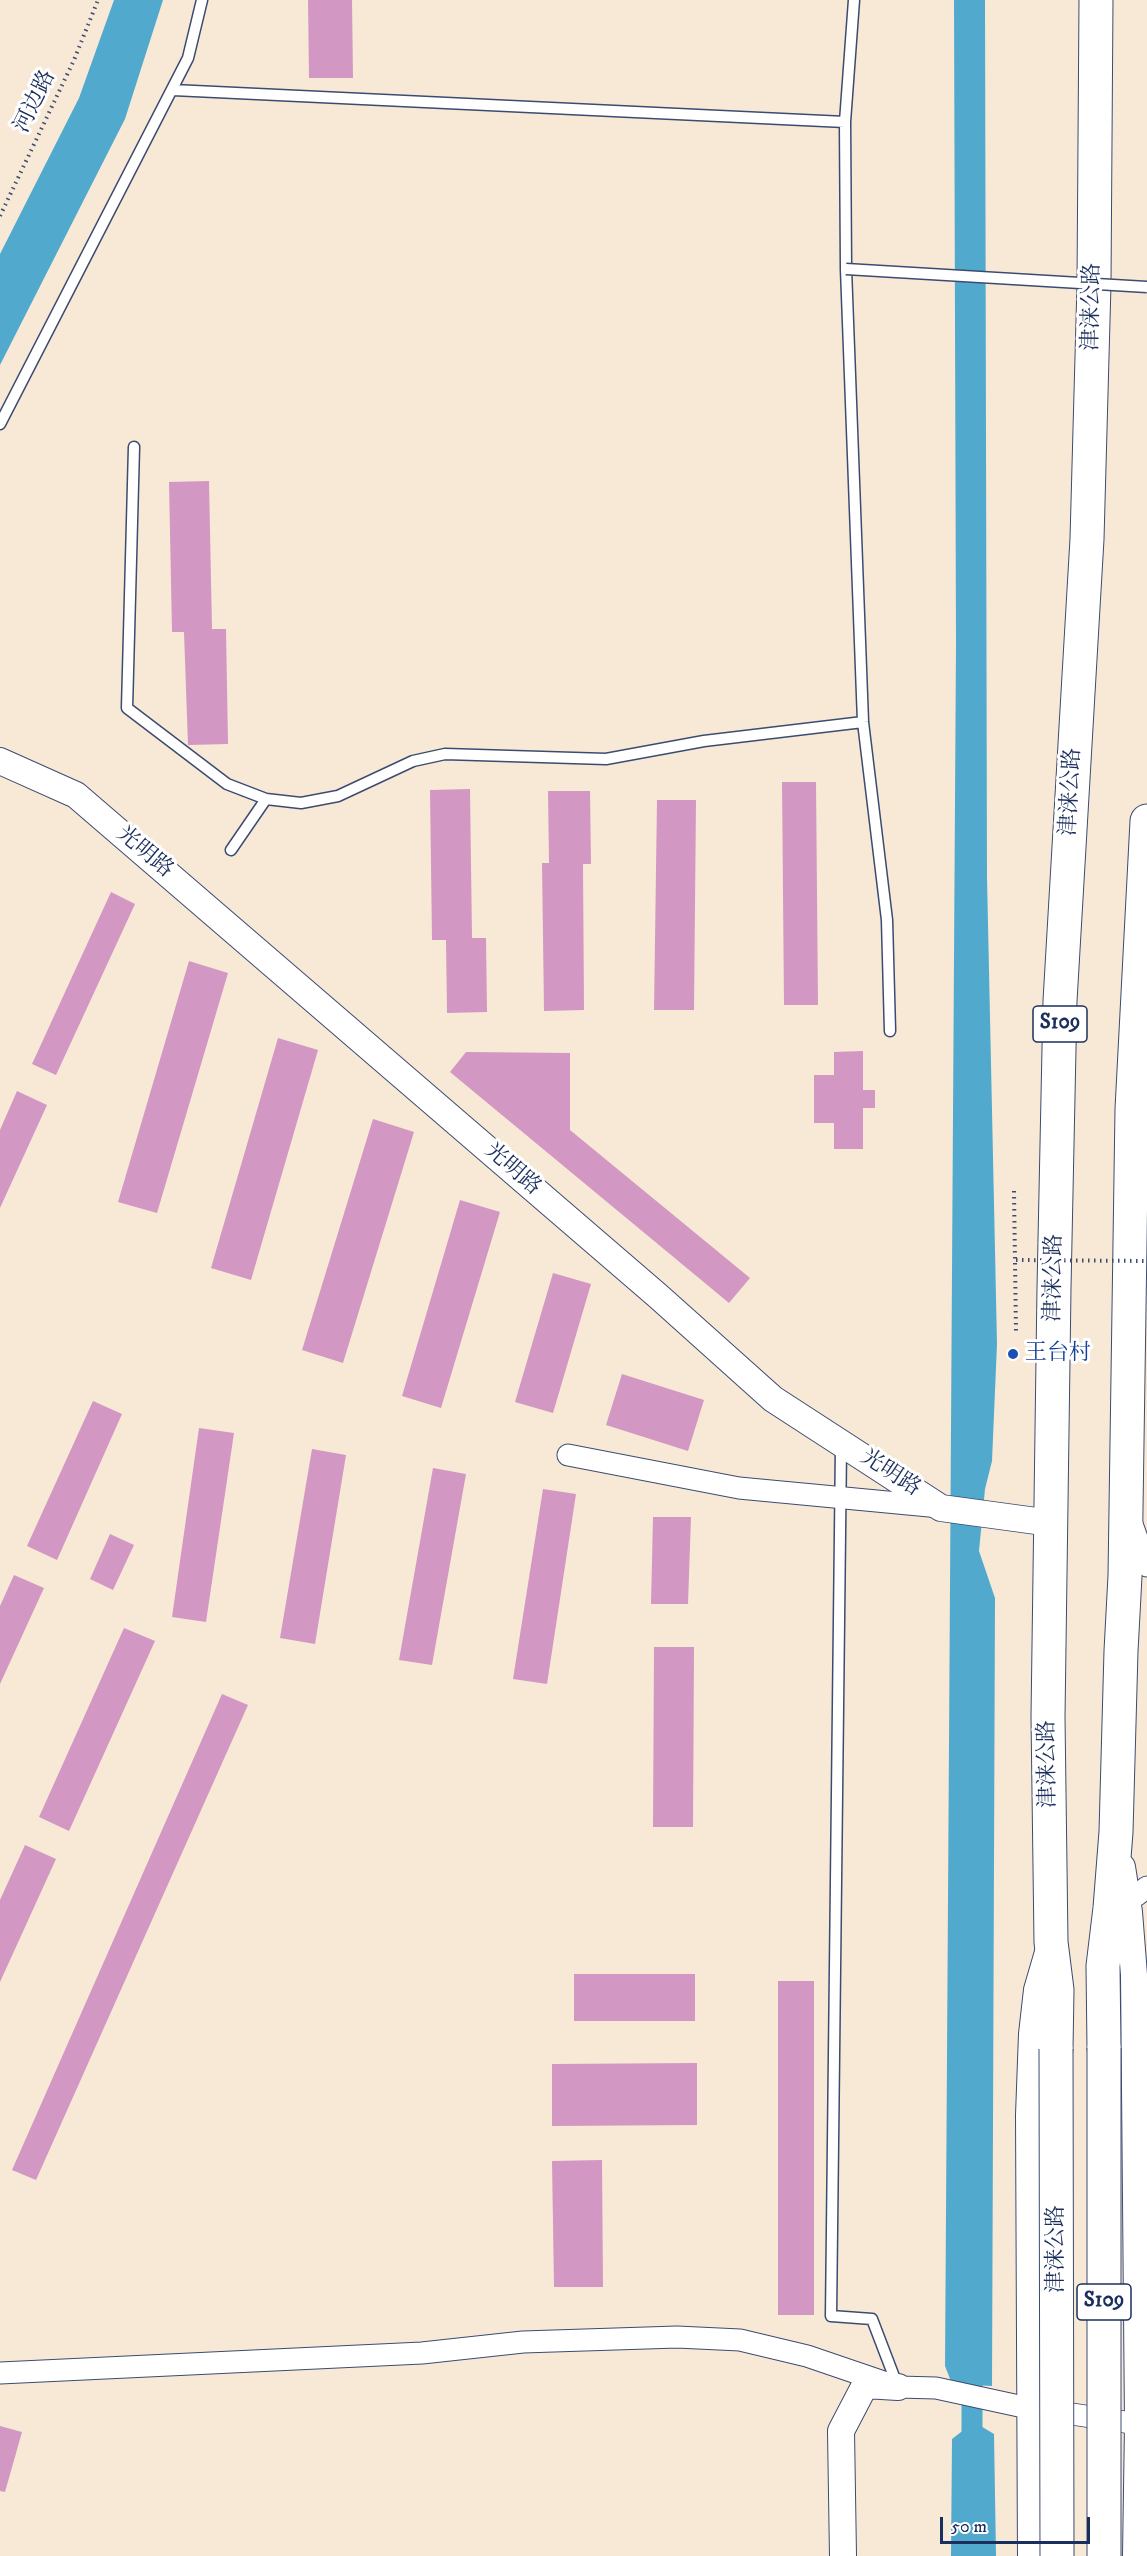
<!DOCTYPE html>
<meta charset="utf-8">
<style>
body{margin:0}
#map{position:relative;width:1147px;height:2556px;overflow:hidden;background:#f7e9d6;font-family:"IM FELL DW Pica",serif}
canvas{display:block}
.scale{position:absolute;left:940px;top:2517px;width:150px;height:27px;box-sizing:border-box;border:3px solid #1b2f5e;border-top:0;padding-left:8px;font-size:18px;line-height:21px;white-space:nowrap;color:#1b2f5e;-webkit-text-stroke:4px #fff;paint-order:stroke}
</style>
<div id="map">
<canvas width="1147" height="2556"></canvas>
<div class="scale">50 m</div>
</div>
<script>
const ctx = document.querySelector('canvas').getContext('2d');
ctx.lineJoin = 'round';
function fill(path, color) { ctx.fillStyle = color; ctx.fill(path, 'evenodd'); }
const toPath = rows => new Path2D(rows.map(r => 'M' + r).join(''));
function stroke(path, color, width, dash) { ctx.strokeStyle = color; ctx.lineWidth = width; ctx.lineCap = dash ? 'butt' : 'round'; ctx.setLineDash(dash || []); ctx.stroke(path); }
function label(font, color, halo, rows, align = 'center') {
  ctx.font = font + ' "IM FELL DW Pica","Noto Serif SC",serif'; ctx.lineWidth = 6; ctx.setLineDash([]); ctx.textBaseline = 'middle'; ctx.strokeStyle = halo; ctx.fillStyle = color; for (const [text, x, y, turn = 0] of rows) {
    ctx.save(); ctx.translate(x, y); ctx.rotate((+turn || 0) * Math.PI / 180); ctx.textAlign = isNaN(turn) ? turn : align; if (halo) ctx.strokeText(text, 0, 0); ctx.fillText(text, 0, 0); ctx.restore();
  }
}
const water = toPath([
 [114,0,163,0,125,119,0,365,0,254,79,98],
 [954,0,985,0,987,877,997,1344,992,1461,985,1489,979,1551,995,1598,992,2386,952,2384,945,2366,956,644],
 [974,2422,994,2434,996,2556,951,2556,952,2439]
]);
const canal = toPath([
 [972,2450,972,2380]
]);
const building = toPath([
 [308,0,352,0,353,78,309,78],
 [209,481,212,629,226,629,228,744,188,745,184,632,172,632,169,482],
 [782,782,816,782,818,1005,784,1005],
 [470,789,472,938,486,938,487,1012,447,1013,446,940,432,940,430,790],
 [548,791,590,791,591,864,583,864,584,1010,544,1011,542,863,549,863],
 [657,800,696,800,694,1010,654,1010],
 [111,892,135,904,56,1075,32,1064],
 [189,961,228,973,157,1213,118,1202],
 [278,1038,318,1050,251,1280,211,1268],
 [863,1051,863,1090,875,1090,875,1108,863,1108,863,1149,834,1149,834,1123,814,1123,814,1075,834,1075,834,1052],
 [466,1052,570,1053,570,1130,750,1278,729,1303,450,1072],
 [17,1091,47,1105,0,1208,0,1130],
 [373,1119,414,1132,343,1363,302,1350],
 [460,1200,500,1212,441,1408,402,1396],
 [553,1273,591,1284,553,1413,515,1402],
 [622,1374,704,1400,688,1451,606,1425],
 [93,1401,122,1414,57,1560,27,1546],
 [199,1428,234,1433,206,1622,172,1617],
 [312,1449,346,1455,315,1644,280,1638],
 [433,1468,466,1474,432,1665,399,1660],
 [543,1489,576,1494,547,1684,513,1679],
 [653,1517,691,1517,688,1604,651,1604],
 [110,1534,134,1545,113,1590,90,1579],
 [14,1575,44,1588,0,1684,0,1606],
 [124,1628,155,1641,69,1831,39,1817],
 [654,1647,694,1647,693,1827,653,1827],
 [222,1694,248,1705,36,2180,12,2170],
 [25,1845,56,1859,0,1982,0,1900],
 [574,1974,695,1974,695,2021,574,2021],
 [778,1981,814,1981,814,2315,778,2315],
 [697,2063,697,2125,552,2126,552,2064],
 [602,2160,603,2287,554,2287,552,2161],
 [0,2426,22,2432,5,2492,0,2491]
]);
const path = toPath([
 [0,216,74,60,98,0],
 [1014,1191,1016,1333]
]);
const service = toPath([
 [854,0,845,122,846,269,863,722,887,920,890,1031],
 [173,90,845,122],
 [0,424,188,58,202,0],
 [134,447,127,708,227,784,266,799,301,803,338,796,413,761,445,754,606,759,704,741,863,722],
 [231,850,266,799],
 [841,1446,831,2316,872,2319,898,2387]
]);
const minor = toPath([
 [568,1455,739,1488,940,1507],
 [1132,1524,1147,1566],
 [1114,1906,1137,1895,1147,1887],
 [0,2373,422,2353,523,2342,677,2337,740,2340,807,2356,898,2387,936,2388,1019,2406,1138,2424]
]);
const tertiary = toPath([
 [0,761,76,795,658,1296,773,1399,941,1508,1051,1523],
 [1122,1867,1129,1912,1134,1975,1138,2424,1136,2556],
 [843,2556,841,2431,865,2385,898,2387],
 [1031,2556,1029,2115,1032,2034,1037,1990,1049,1949]
]);
const trunk = toPath([
 [1104,2048,1103,1966,1110,1908,1116,1832,1121,1651,1125,1576,1132,1109,1147,821],
 [1056,2049,1057,1990,1051,1942,1048,1717,1054,1288,1060,1001,1087,539,1094,284,1096,0]
]);
const pathBridge = toPath([
 [1016,1260,1147,1261]
]);
const serviceBridge = toPath([
 [846,269,1147,287]
]);
const trunkBridge = toPath([
 [1104,2048,1104,2556],
 [1056,2049,1057,2556]
]);
const markers = [
 [1013,1354,6,"#1a4fb4"]
];
const shields = [
 [1060,1024,54],
 [1104,2302,54]
];
const shieldNames = [
 ["S109",1060,1024],
 ["S109",1104,2302]
];
const streetNames = [
 ["河边路",36,102,-64],
 ["津涞公路",1093,307,-89],
 ["津涞公路",1072,792,-87],
 ["光明路",144,853,40],
 ["光明路",512,1170,41],
 ["津涞公路",1055,1278,-89],
 ["光明路",890,1474,33],
 ["津涞公路",1049,1764,-91],
 ["津涞公路",1057,2249,-90]
];
const transitNames = [
 ["王台村",1025,1354]
];
fill(water, '#51aace');
stroke(canal, '#51aace', 21);
fill(building, '#d397c4');
stroke(service, '#3c4b70', 13);
stroke(minor, '#3c4b70', 23);
stroke(tertiary, '#3c4b70', 28);
stroke(trunk, '#3c4b70', 35);
stroke(path, '#3c4b70', 4, [1.5, 4.5]);
stroke(service, '#fff', 10);
stroke(minor, '#fff', 21);
stroke(tertiary, '#fff', 26);
stroke(trunk, '#fff', 33);
stroke(serviceBridge, '#3c4b70', 13, []);
stroke(trunkBridge, '#3c4b70', 35, []);
stroke(pathBridge, '#3c4b70', 4, [1.5, 4.5]);
stroke(serviceBridge, '#fff', 10);
stroke(trunkBridge, '#fff', 33);
for (const [x, y, r, color] of markers) { const dot = new Path2D(); dot.arc(x, y, r, 0, 2 * Math.PI); ctx.fillStyle = color; ctx.fill(dot); stroke(dot, '#fff', 2); }
for (const [x, y, w] of shields) { const box = new Path2D(); box.roundRect(x - w / 2, y - 18, w, 36, 4.5); ctx.fillStyle = '#fff'; ctx.fill(box); stroke(box, '#1b2f5e', 1.5); }
label('bold 21px', '#1b2f5e', null, shieldNames);
label('22px', '#1b2f5e', '#fff', streetNames);
label('22px', '#164399', '#fff', transitNames, 'left');
</script>
